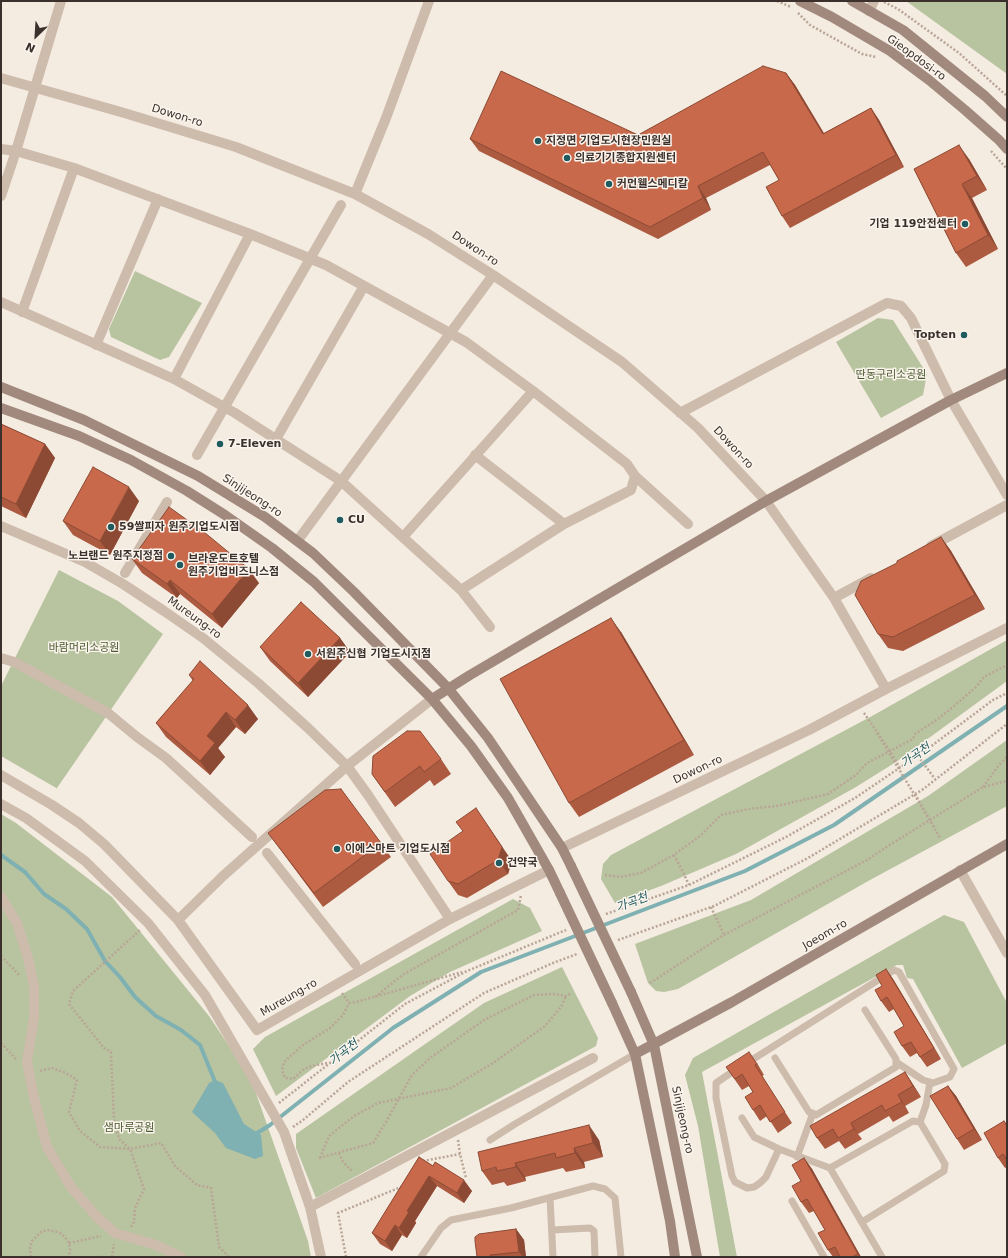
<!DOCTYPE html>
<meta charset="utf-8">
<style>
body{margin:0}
#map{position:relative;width:1008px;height:1258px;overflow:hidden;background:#f4ebe1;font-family:"DejaVu Sans",sans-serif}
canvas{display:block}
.frame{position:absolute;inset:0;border:2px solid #3b302b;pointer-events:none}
.north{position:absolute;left:16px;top:16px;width:40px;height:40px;-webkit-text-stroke:3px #fbf5ee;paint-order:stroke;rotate:205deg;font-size:11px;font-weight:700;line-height:16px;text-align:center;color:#3b302b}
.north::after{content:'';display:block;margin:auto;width:14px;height:18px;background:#3b302b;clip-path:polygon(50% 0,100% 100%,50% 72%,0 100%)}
</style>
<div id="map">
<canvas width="1008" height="1258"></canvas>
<div class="frame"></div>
<div class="north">N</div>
</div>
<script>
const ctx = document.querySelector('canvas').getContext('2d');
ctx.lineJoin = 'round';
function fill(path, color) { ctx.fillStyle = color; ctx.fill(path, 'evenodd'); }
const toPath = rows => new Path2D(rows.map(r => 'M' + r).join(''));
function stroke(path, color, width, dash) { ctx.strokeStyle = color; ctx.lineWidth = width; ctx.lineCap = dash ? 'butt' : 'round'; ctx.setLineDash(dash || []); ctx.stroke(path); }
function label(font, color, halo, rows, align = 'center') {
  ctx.font = font + ' "DejaVu Sans","Noto Sans KR",sans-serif'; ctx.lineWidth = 3; ctx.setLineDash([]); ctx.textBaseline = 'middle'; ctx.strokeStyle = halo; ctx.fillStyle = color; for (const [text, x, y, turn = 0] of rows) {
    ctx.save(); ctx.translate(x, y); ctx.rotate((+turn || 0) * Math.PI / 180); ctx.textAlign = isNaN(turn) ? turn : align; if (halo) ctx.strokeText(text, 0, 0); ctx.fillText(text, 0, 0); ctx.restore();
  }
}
const green = toPath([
 [906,1,1007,1,1007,74],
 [135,271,202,303,169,357,160,360,111,337,109,329],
 [878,318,893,320,927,374,923,395,881,418,836,342],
 [59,570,118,601,163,634,57,788,58,789,1,756,1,686],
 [1007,640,1007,681,896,762,856,787,736,854,661,886,615,903,601,879,603,864,611,855,872,716],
 [1007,740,1007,806,870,880,678,989,664,992,656,991,648,983,635,944,751,900,928,796],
 [1,814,16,823,112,897,209,1016,251,1079,308,1241,311,1257,1,1257],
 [513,899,530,908,542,931,450,972,410,996,276,1096,253,1049,265,1037],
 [944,915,964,922,1007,1003,1007,1043,962,1068,913,979,907,978,903,965,897,965,702,1072,737,1257,720,1257,698,1126,685,1075,693,1058],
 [562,967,598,1038,596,1046,316,1198,296,1148,296,1134,484,1003]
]);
const water = toPath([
 [215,1080,223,1083,244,1124,261,1135,263,1156,255,1159,226,1148,215,1133,192,1112,209,1083]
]);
const stream = toPath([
 [1,855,25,872,44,894,66,909,87,929,105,961,120,977,135,997,156,1016,181,1030,200,1045,216,1084],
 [254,1135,270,1125,393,1028,481,972,745,871,834,825,1007,706]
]);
const path = toPath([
 [777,1,791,7],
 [884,2,898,9,959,53,1007,96],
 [798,13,810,25,862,54,876,57],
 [991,151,1007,169],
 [864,713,890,751,900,768],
 [918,756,935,779],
 [983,787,999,765,1007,757],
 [915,794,940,838],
 [674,855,682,870,689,885],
 [605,875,620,877,641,873,672,856,700,836,721,815,748,809,777,806,828,794,856,775,867,763,913,739,915,734,938,719,954,706,976,687,984,677,1007,665],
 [711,907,724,935],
 [606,914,689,885,786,837,855,798,926,750,993,700,1007,693],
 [618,940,714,906,808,858,922,790,1007,724],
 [1,956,20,976],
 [650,983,722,936,867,860,888,846,983,787,1007,781],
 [342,993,349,1003,356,1002,462,972],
 [375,997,404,974,518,910,521,895],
 [1,1043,17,1060],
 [327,1063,312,1066,304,1069,293,1079,285,1078,282,1070,284,1062,303,1045,330,1028,343,1015,349,1003],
 [40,1071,52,1068,66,1073,77,1080,69,1112,80,1131,100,1147,130,1149,161,1143,175,1166,197,1185,211,1188,219,1247,229,1257],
 [279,1103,405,1004,467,971,566,930],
 [293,1127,303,1120,348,1082,484,993,553,963,577,954],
 [458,1140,460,1154,466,1178],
 [339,1153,343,1162,353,1172],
 [319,1158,373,1143,386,1122,412,1075,430,1058,484,1020,534,995,553,994,566,996,572,993],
 [320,1158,329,1136,354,1116,378,1103,451,1088,493,1063,545,1026,561,1007,566,996],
 [423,1161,460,1154],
 [131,1227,134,1222,135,1208,144,1189,130,1149,119,1139,114,1120,111,1052,104,1048,69,1004,73,991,140,930],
 [69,1243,101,1236],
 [31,1257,30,1247,32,1241,41,1232,47,1230,54,1231,60,1233,65,1237,69,1243,70,1250,69,1257],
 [96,1257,102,1257],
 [112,1257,114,1244],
 [346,1257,338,1213,401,1187,402,1185]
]);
const lane = toPath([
 [775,1058,809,1112,816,1115,896,1067,896,1059,865,1010],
 [747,1063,894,970,899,972,954,1069,950,1077,933,1083,923,1080,896,1062],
 [738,1068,716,1083,716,1098,732,1176,735,1182,747,1188,754,1187,760,1183,766,1177,779,1149],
 [742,1118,754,1137,779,1149,830,1168,882,1257],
 [920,1122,926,1105,930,1082],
 [490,1140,515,1124,635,1054],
 [797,1157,813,1113],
 [830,1168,913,1121,920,1122,945,1164,944,1171,862,1222],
 [550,1198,553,1257],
 [792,1201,824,1257],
 [552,1230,590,1228,594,1231,595,1257],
 [421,1257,441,1228,451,1220,511,1208,593,1186,605,1189,615,1198,621,1257]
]);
const street = toPath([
 [869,11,874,1],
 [1,78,121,112,236,147,355,194,428,234,493,275,622,362,698,428,766,501,834,598,886,689],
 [1,149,16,151,74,168,250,234,326,265,466,342,533,391,627,464,635,476,631,490,564,524,461,590],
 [355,194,386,118,429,1],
 [1,196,16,151,61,1],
 [1,302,174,379,235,413,341,481,461,590,490,627],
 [22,312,74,168],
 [96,345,158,199],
 [174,379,250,234],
 [680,413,887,303,901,306,911,318,951,400,1007,495],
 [276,439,364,286],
 [197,455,341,205],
 [475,455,564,524],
 [635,476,688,524],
 [1,526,85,562,123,584,164,611,203,638,258,683,308,728,347,766,368,795,450,919],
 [403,537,533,391],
 [298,540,493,275],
 [931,546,1007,505],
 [125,573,167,502],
 [834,598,871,578],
 [1,658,14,662,108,713,137,737,166,758,252,837],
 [1,775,52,805,79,823,104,844,178,920,257,1030,450,919,549,870],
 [1,804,26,818,85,861,148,923,205,995,284,1132,310,1207,321,1257],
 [562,848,809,730,886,689,1007,628],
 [267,853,355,964],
 [960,870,1007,953],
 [1,897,17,923,28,958,34,986,34,1017,27,1062,34,1098,47,1147,71,1187,97,1217,115,1233,156,1245,181,1257],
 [178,920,223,876,347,766,432,699],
 [310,1207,593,1058]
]);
const secondary = toPath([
 [800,1,832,17,890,51,929,80,965,110,999,140,1007,149],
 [852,1,903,30,985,96,1007,117],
 [1,387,84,420,198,476,265,517,313,553,354,592,448,688,488,738,562,848,571,866],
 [1,408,79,436,131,460,187,491,225,515,272,548,314,582,432,699,471,746,508,798,549,870,560,893],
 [432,699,470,675,766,501,951,400,1007,373],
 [631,992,654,1045,697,1257],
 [612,1003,635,1054,670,1221,675,1257],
 [635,1054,732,1002,1007,844]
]);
const pathBridge = toPath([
 [877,733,934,827]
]);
const secondaryBridge = toPath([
 [571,866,631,992],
 [560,893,612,1003]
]);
const wall = toPath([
 [786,73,795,85,824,133,871,108,879,120,904,167,790,228,782,216,779,180,770,165,706,198,711,210,658,239,479,151,470,139,638,135],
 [969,159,987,190,972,198,998,249,966,267,956,253,914,169],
 [1,424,45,444,55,458,26,518,1,506],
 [139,501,110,555,73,535,63,521],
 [941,537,951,551,985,609,903,651,888,648,878,634,897,563],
 [132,559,259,583,222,628,180,594,177,598,142,573],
 [621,632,694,755,579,817,569,803],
 [340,638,350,652,308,697,270,661,260,647],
 [189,675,258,719,245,734,236,727,218,748,225,757,210,775,166,737,156,723,193,681],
 [441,759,451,774,434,786,430,780,395,807,372,774],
 [463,831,512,861,508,874,467,898,458,895,448,881],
 [268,833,381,843,391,857,323,907],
 [886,969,893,979,941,1059,927,1067,917,1053,910,1057,902,1046,904,1026,894,1009,889,1012,881,1001,882,986],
 [757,1063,764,1075,762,1076,792,1123,778,1133,767,1116,760,1121,753,1110,753,1092,749,1086,742,1090,726,1067],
 [905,1072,912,1083,921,1097,905,1106,909,1113,893,1122,889,1116,858,1134,862,1139,845,1149,839,1141,825,1149,817,1138],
 [948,1086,956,1096,982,1140,964,1150,957,1139],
 [1004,1121,1007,1125,1007,1167,1005,1168,998,1158],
 [599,1140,603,1157,584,1162,585,1168,566,1172,563,1168,525,1177,526,1181,507,1186,504,1182,492,1185,482,1171],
 [419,1157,472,1191,464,1203,437,1186,415,1221,416,1223,407,1238,402,1235,392,1251,380,1244,372,1233],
 [804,1158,812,1169,861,1257,833,1257,828,1250,825,1230,814,1211,809,1213,801,1202,801,1181],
 [516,1229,524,1240,526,1257,477,1257]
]);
const shadedWall = toPath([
 [786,73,795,85,831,146,823,134],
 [871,108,879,120,904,167,896,155],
 [959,145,969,159,987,190,977,176],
 [962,184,972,198,998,249,988,235],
 [698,186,706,198,711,210,703,198],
 [45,444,55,458,26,518,16,504],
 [129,487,139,501,110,555,100,541],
 [941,537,951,551,985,609,975,595],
 [249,569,259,583,222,628,212,614],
 [170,580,180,594,177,598,167,584],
 [611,618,621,632,694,755,684,740],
 [340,638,350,652,308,697,298,683],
 [248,705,258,719,245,734,235,720],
 [226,712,236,727,218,748,225,757,210,775,200,761,207,736],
 [486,823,512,861,508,874,498,860],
 [886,969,893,979,941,1059,934,1048],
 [905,1072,912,1083,921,1097,913,1086],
 [948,1086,956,1096,982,1140,974,1129],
 [898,1095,905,1106,909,1113,902,1102],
 [851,1123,858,1134,862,1139,854,1129],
 [589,1125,599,1140,603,1157,593,1143],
 [574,1148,584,1162,585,1168,575,1153],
 [804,1158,812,1169,861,1257,860,1257,858,1254],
 [515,1163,525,1177,526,1181,516,1167],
 [429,1176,437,1186,415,1221,416,1223,407,1238,399,1228,407,1211],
 [464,1180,472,1191,464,1203,457,1193],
 [395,1225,402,1235,392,1251,385,1241],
 [516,1229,524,1240,526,1257,523,1257,519,1252]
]);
const building = toPath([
 [763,66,786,73,823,134,871,108,896,155,782,216,766,187,779,180,763,152,698,186,703,198,650,227,470,139,501,71,638,135,763,66],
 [959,145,977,176,962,184,988,235,956,253,914,169,959,145],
 [1,424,45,444,16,504,1,497,1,424],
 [93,467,129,487,100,541,63,521,93,467],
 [169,507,204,532,249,569,212,614,170,580,167,584,132,559,169,507],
 [941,537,975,595,893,637,878,634,855,595,861,581,897,563,897,561,941,537],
 [301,602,340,638,298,683,260,647,301,602],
 [611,618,684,740,569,803,500,679,611,618],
 [200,661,248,705,235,720,226,712,207,736,215,743,200,761,156,723,194,679,189,675,200,661],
 [407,731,420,731,441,759,424,772,420,766,385,792,372,774,373,756,407,731],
 [341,789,381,843,314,893,268,833,325,790,341,789],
 [476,808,502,847,498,860,458,884,448,881,430,854,463,831,456,822,476,808],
 [886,969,934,1048,920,1057,911,1042,902,1046,894,1032,904,1026,887,997,881,1001,875,990,882,986,876,975,886,969],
 [749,1052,757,1064,755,1065,785,1112,770,1122,760,1105,753,1110,745,1097,753,1092,742,1074,735,1079,726,1067,749,1052],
 [905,1072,913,1086,898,1095,902,1102,885,1111,882,1105,851,1123,854,1129,838,1138,833,1129,817,1138,810,1126,905,1072],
 [948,1086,974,1129,957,1139,930,1096,948,1086],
 [1004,1121,1007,1126,1007,1160,1003,1154,998,1158,984,1133,1004,1121],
 [589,1125,593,1143,574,1148,575,1153,556,1158,555,1153,515,1163,516,1167,497,1171,496,1167,482,1171,478,1152,589,1125],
 [419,1157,433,1166,435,1162,464,1180,457,1193,429,1176,407,1211,409,1212,399,1228,395,1225,385,1241,372,1233,419,1157],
 [804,1158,858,1254,852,1257,840,1257,835,1247,828,1250,818,1233,825,1230,807,1199,801,1202,792,1186,801,1181,792,1165,804,1158],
 [516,1229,519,1252,490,1255,490,1257,477,1257,475,1241,475,1237,479,1234,516,1229]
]);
const markers = [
 [538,141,4,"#1f5a5e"],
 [567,158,4,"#1f5a5e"],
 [609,184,4,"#1f5a5e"],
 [965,224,4,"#1f5a5e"],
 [964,335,4,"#1f5a5e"],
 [220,444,4,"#1f5a5e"],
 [340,520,4,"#1f5a5e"],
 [111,527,4,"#1f5a5e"],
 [171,556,4,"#1f5a5e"],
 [180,565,4,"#1f5a5e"],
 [308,654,4,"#1f5a5e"],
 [337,849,4,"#1f5a5e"],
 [499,863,4,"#1f5a5e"]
];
const streetNames = [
 ["Gieopdosi-ro",916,58,36],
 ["Dowon-ro",177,116,17],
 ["Dowon-ro",475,249,33],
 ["Dowon-ro",733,448,47],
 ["Sinjijeong-ro",252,496,33],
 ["Mureung-ro",194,618,36],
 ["Dowon-ro",698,770,-25],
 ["Joeom-ro",825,935,-30],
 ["Mureung-ro",289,998,-30],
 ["Sinjijeong-ro",682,1120,78]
];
const poiNames = [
 ["지정면 기업도시현장민원실",546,141],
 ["의료기기종합지원센터",575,158],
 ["커먼웰스메디칼",617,184],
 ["기업 119안전센터",957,224,"right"],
 ["Topten",956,335,"right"],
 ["7-Eleven",228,444],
 ["CU",348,520],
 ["59쌀피자 원주기업도시점",119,527],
 ["노브랜드 원주지정점",163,556,"right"],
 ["브라운도트호텔",188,559],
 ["원주기업비즈니스점",188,572],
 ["서원주신협 기업도시지점",316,654],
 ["이에스마트 기업도시점",345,849],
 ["건약국",507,863]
];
const parkNames = [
 ["딴동구리소공원",891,375],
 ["바람머리소공원",84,648],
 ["샘마루공원",129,1128]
];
const waterNames = [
 ["가곡천",916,756,-35],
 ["가곡천",632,903,-21],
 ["가곡천",344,1053,-38]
];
fill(green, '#b8c4a0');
fill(water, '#7fb0b2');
stroke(stream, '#7fb0b2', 4);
stroke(path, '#b9a596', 2.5, [2, 2]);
stroke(lane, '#cdbbac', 7);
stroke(street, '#cdbbac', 10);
stroke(secondary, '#a18a7d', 10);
stroke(pathBridge, '#b9a596', 2.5, [2, 2]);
stroke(secondaryBridge, '#a18a7d', 10);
fill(wall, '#ac5a40');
fill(shadedWall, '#8c4a34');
fill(building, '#c8694b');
stroke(building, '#8c4a34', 1);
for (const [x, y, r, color] of markers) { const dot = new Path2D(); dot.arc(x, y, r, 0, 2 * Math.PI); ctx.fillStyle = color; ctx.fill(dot); stroke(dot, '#fbf5ee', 1.5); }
label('11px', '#3b302b', '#fbf5ee', streetNames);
label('bold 11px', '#3b302b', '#fbf5ee', poiNames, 'left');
label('11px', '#4a5a2e', '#fbf5ee', parkNames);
label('italic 12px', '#1f5a5e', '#fbf5ee', waterNames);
</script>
